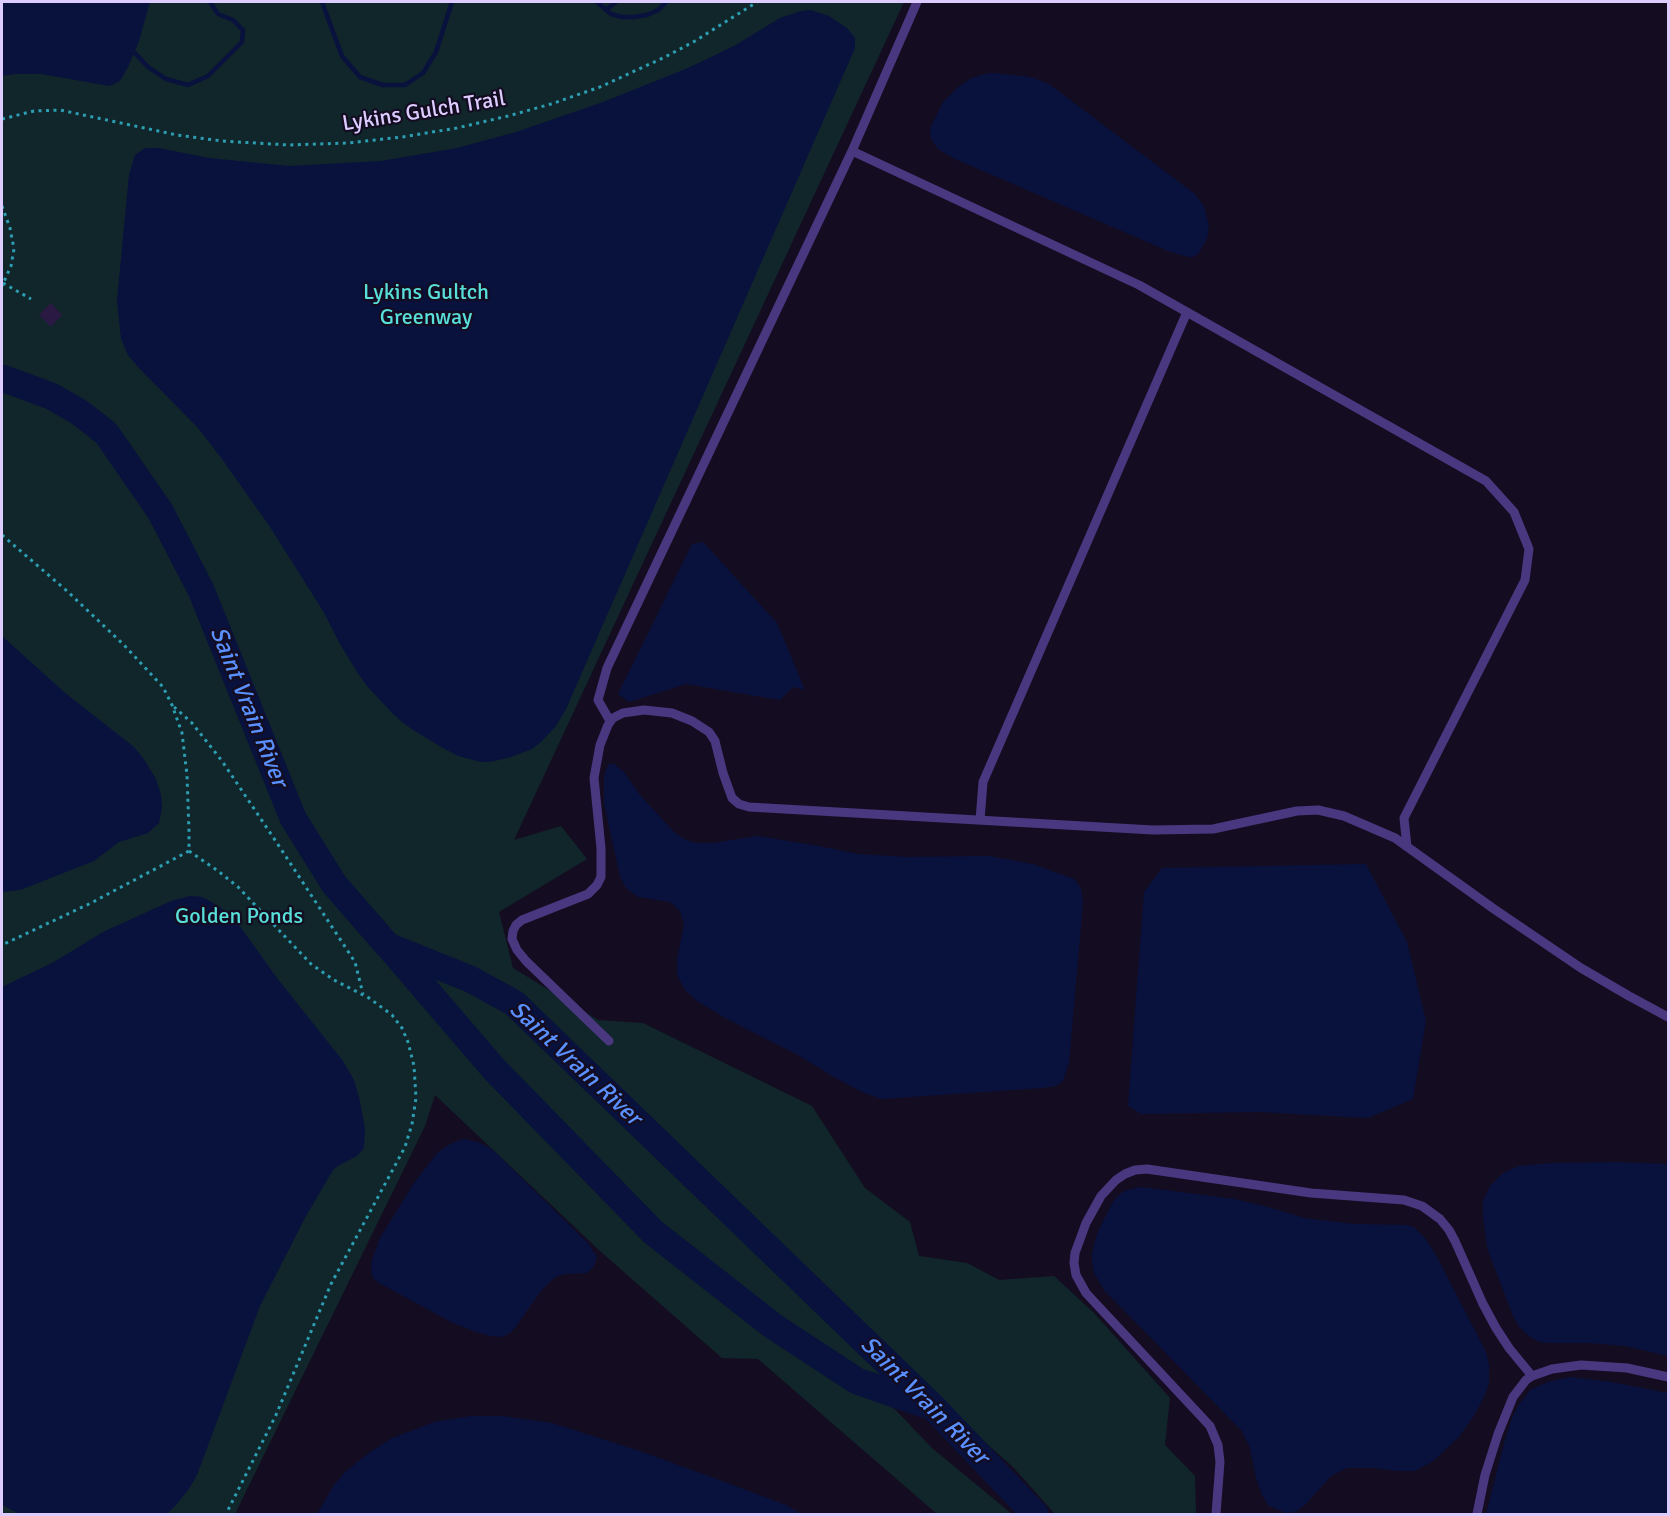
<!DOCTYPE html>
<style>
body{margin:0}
#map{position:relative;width:1670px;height:1516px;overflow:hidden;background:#140d21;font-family:Signika,sans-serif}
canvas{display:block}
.frame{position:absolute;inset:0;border:3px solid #dcf;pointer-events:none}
</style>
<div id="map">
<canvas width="1670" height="1516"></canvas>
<div class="frame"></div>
</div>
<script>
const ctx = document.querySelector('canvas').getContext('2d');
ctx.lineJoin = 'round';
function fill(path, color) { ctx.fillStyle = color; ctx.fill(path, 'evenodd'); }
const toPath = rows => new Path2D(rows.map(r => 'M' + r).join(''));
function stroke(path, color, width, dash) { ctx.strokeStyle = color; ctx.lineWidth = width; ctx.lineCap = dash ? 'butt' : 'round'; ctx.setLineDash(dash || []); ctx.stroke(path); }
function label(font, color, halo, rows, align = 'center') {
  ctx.font = font + ' Signika,sans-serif'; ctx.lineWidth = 4.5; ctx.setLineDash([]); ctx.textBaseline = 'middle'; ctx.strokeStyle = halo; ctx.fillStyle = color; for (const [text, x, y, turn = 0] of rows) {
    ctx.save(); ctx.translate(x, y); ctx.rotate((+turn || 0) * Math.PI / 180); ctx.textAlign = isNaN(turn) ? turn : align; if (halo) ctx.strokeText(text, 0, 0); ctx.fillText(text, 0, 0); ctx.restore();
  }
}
const green = toPath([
 [2,2,904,2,514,840,561,826,587,859,499,912,513,968,598,1020,643,1023,812,1106,865,1188,910,1222,919,1256,967,1263,999,1280,1054,1276,1094,1313,1170,1398,1165,1445,1195,1476,1196,1514,1055,1514,1013,1467,944,1406,520,1001,471,972,468,982,513,1006,907,1391,861,1376,776,1320,657,1228,498,1066,457,1020,454,1029,648,1235,766,1329,856,1387,884,1398,932,1448,1012,1514,937,1514,758,1359,722,1358,600,1251,435,1095,425,1126,235,1514,2,1514]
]);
const water = toPath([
 [2,2,150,2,139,41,128,67,120,81,110,86,41,74,16,74,2,76],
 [811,10,829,16,847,28,855,38,855,48,566,709,556,726,541,742,532,749,511,757,490,762,481,762,458,756,443,748,413,730,402,722,393,714,368,687,359,675,340,644,323,611,270,527,222,459,198,428,137,366,128,355,121,339,117,300,129,175,135,155,145,148,159,148,209,158,289,166,381,161,457,148,516,132,603,102,688,68,734,46,780,18,801,11],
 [992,73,1023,76,1034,78,1049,84,1195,194,1204,206,1209,226,1207,239,1198,254,1193,257,1188,257,1168,251,953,158,938,149,931,139,930,129,943,102,957,88,970,79,984,74],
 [703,542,777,623,805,690,793,687,780,700,686,684,629,702,618,694,692,544],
 [2,636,64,692,134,747,143,758,156,779,161,795,162,808,159,823,148,833,119,842,94,861,20,890,2,892],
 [609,764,614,764,624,772,640,795,674,832,684,839,696,843,713,843,758,836,813,845,859,854,906,857,988,856,1033,864,1074,879,1081,888,1083,903,1069,1063,1063,1081,1056,1086,1042,1088,881,1099,862,1092,832,1076,798,1055,725,1018,697,1001,685,990,677,975,677,960,684,924,680,911,670,902,638,897,626,888,620,877,604,803,604,778,606,769],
 [1366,864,1407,942,1426,1021,1413,1099,1368,1118,1260,1112,1141,1114,1128,1106,1144,892,1162,868],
 [190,896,202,897,213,903,221,908,237,922,277,978,343,1061,354,1080,359,1097,365,1128,364,1148,357,1156,338,1166,333,1170,306,1216,260,1306,197,1475,189,1489,176,1505,167,1514,20,1514,2,1505,2,987,54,962,103,932,171,901],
 [464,1139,478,1142,492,1149,588,1243,597,1257,594,1266,587,1273,566,1274,558,1276,552,1280,540,1292,515,1328,509,1334,501,1337,491,1336,476,1332,453,1323,379,1283,374,1279,371,1273,372,1260,380,1238,414,1183,438,1152,452,1143],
 [1617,1162,1668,1164,1668,1356,1625,1346,1589,1343,1549,1343,1540,1342,1530,1337,1519,1327,1513,1316,1487,1248,1483,1217,1483,1201,1490,1186,1503,1173,1518,1166,1552,1163],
 [1141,1187,1235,1199,1268,1207,1304,1218,1354,1224,1407,1225,1414,1227,1425,1238,1436,1255,1486,1352,1489,1365,1489,1383,1485,1395,1475,1414,1459,1437,1432,1462,1415,1471,1397,1471,1374,1468,1347,1468,1331,1476,1306,1504,1297,1511,1286,1513,1269,1506,1262,1495,1256,1478,1250,1448,1242,1431,1104,1290,1094,1273,1092,1261,1092,1253,1097,1234,1107,1213,1114,1200,1121,1193,1127,1190],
 [1570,1377,1611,1382,1668,1393,1668,1514,1486,1514,1505,1440,1512,1418,1518,1406,1530,1390,1548,1382],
 [471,1416,502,1416,552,1423,637,1450,725,1482,786,1505,801,1514,317,1514,334,1485,345,1472,370,1452,392,1438,416,1429,434,1422]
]);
const stream = toPath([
 [322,2,342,56,360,77,383,85,405,85,423,73,436,52,452,2],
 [597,2,611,14,622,17,634,17,647,15,658,10,666,2],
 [606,10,616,2],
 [135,53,148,67,166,79,188,85,208,76,242,42,243,30,233,20,218,14,210,2]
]);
const river = toPath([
 [2,378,51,396,79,412,106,433,160,511,201,590,293,818,334,884,388,946,470,979,514,1003,933,1407,1035,1514],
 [391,949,494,1069,653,1232,773,1326,857,1381,923,1404]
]);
const building = toPath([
 [51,303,62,315,51,327,39,315]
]);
const path = toPath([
 [2,119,34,111,60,110,177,135,222,141,289,145,348,143,402,137,457,128,508,116,551,104,600,87,665,57,695,41,757,2],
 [2,206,10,228,14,249,11,266,2,286],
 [3,283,31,299],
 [2,535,67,591,124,645,163,687,172,705,182,733,187,775,189,831,189,851,91,903,2,945],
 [174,707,192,723,222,761,277,843,355,962,363,994],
 [189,851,218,871,238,887,311,964,334,980,369,998,392,1015,402,1028,408,1042,414,1066,416,1098,412,1124,405,1147,331,1284,276,1415,226,1514]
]);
const service = toPath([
 [852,151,917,2],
 [610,721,598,700,607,668,852,151,1139,285,1486,481,1514,512,1529,549,1525,580,1404,818,1407,847],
 [980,820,983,782,1187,312],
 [609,1041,526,961,517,950,512,939,513,931,516,925,522,920,588,894,597,885,601,877,601,848,594,778,600,745,608,725,613,718,623,713,644,710,672,713,692,721,709,732,715,741,723,773,732,798,739,804,749,807,1153,830,1213,829,1297,811,1318,810,1344,816,1395,838,1494,909,1581,968,1629,996,1668,1017],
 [1216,1514,1220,1462,1218,1445,1210,1426,1086,1293,1076,1275,1074,1263,1075,1253,1086,1223,1101,1196,1116,1180,1125,1174,1135,1170,1147,1169,1311,1193,1404,1200,1422,1206,1440,1219,1449,1230,1455,1241,1483,1304,1496,1328,1509,1348,1532,1376],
 [1477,1514,1485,1475,1498,1434,1513,1397,1526,1380,1532,1376,1552,1369,1581,1365,1627,1368,1668,1377]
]);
const streetNames = [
 ["Lykins Gulch Trail",424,112,-9]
];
const parkNames = [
 ["Lykins Gultch",426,293],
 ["Greenway",426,318],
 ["Golden Ponds",239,917]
];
const waterNames = [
 ["Saint Vrain River",248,707,68],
 ["Saint Vrain River",575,1064,43],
 ["Saint Vrain River",924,1401,45]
];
fill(green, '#10262b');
fill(water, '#09113d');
stroke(stream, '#09113d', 4.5);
stroke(river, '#09113d', 27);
fill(building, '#2a1942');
stroke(path, '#2d9eb2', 3, [3, 4.5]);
stroke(service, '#493880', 9);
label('22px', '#dcf', '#140d21', streetNames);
label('22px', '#58dfd9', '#140d21', parkNames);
label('italic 24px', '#5a90ff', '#140d21', waterNames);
</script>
